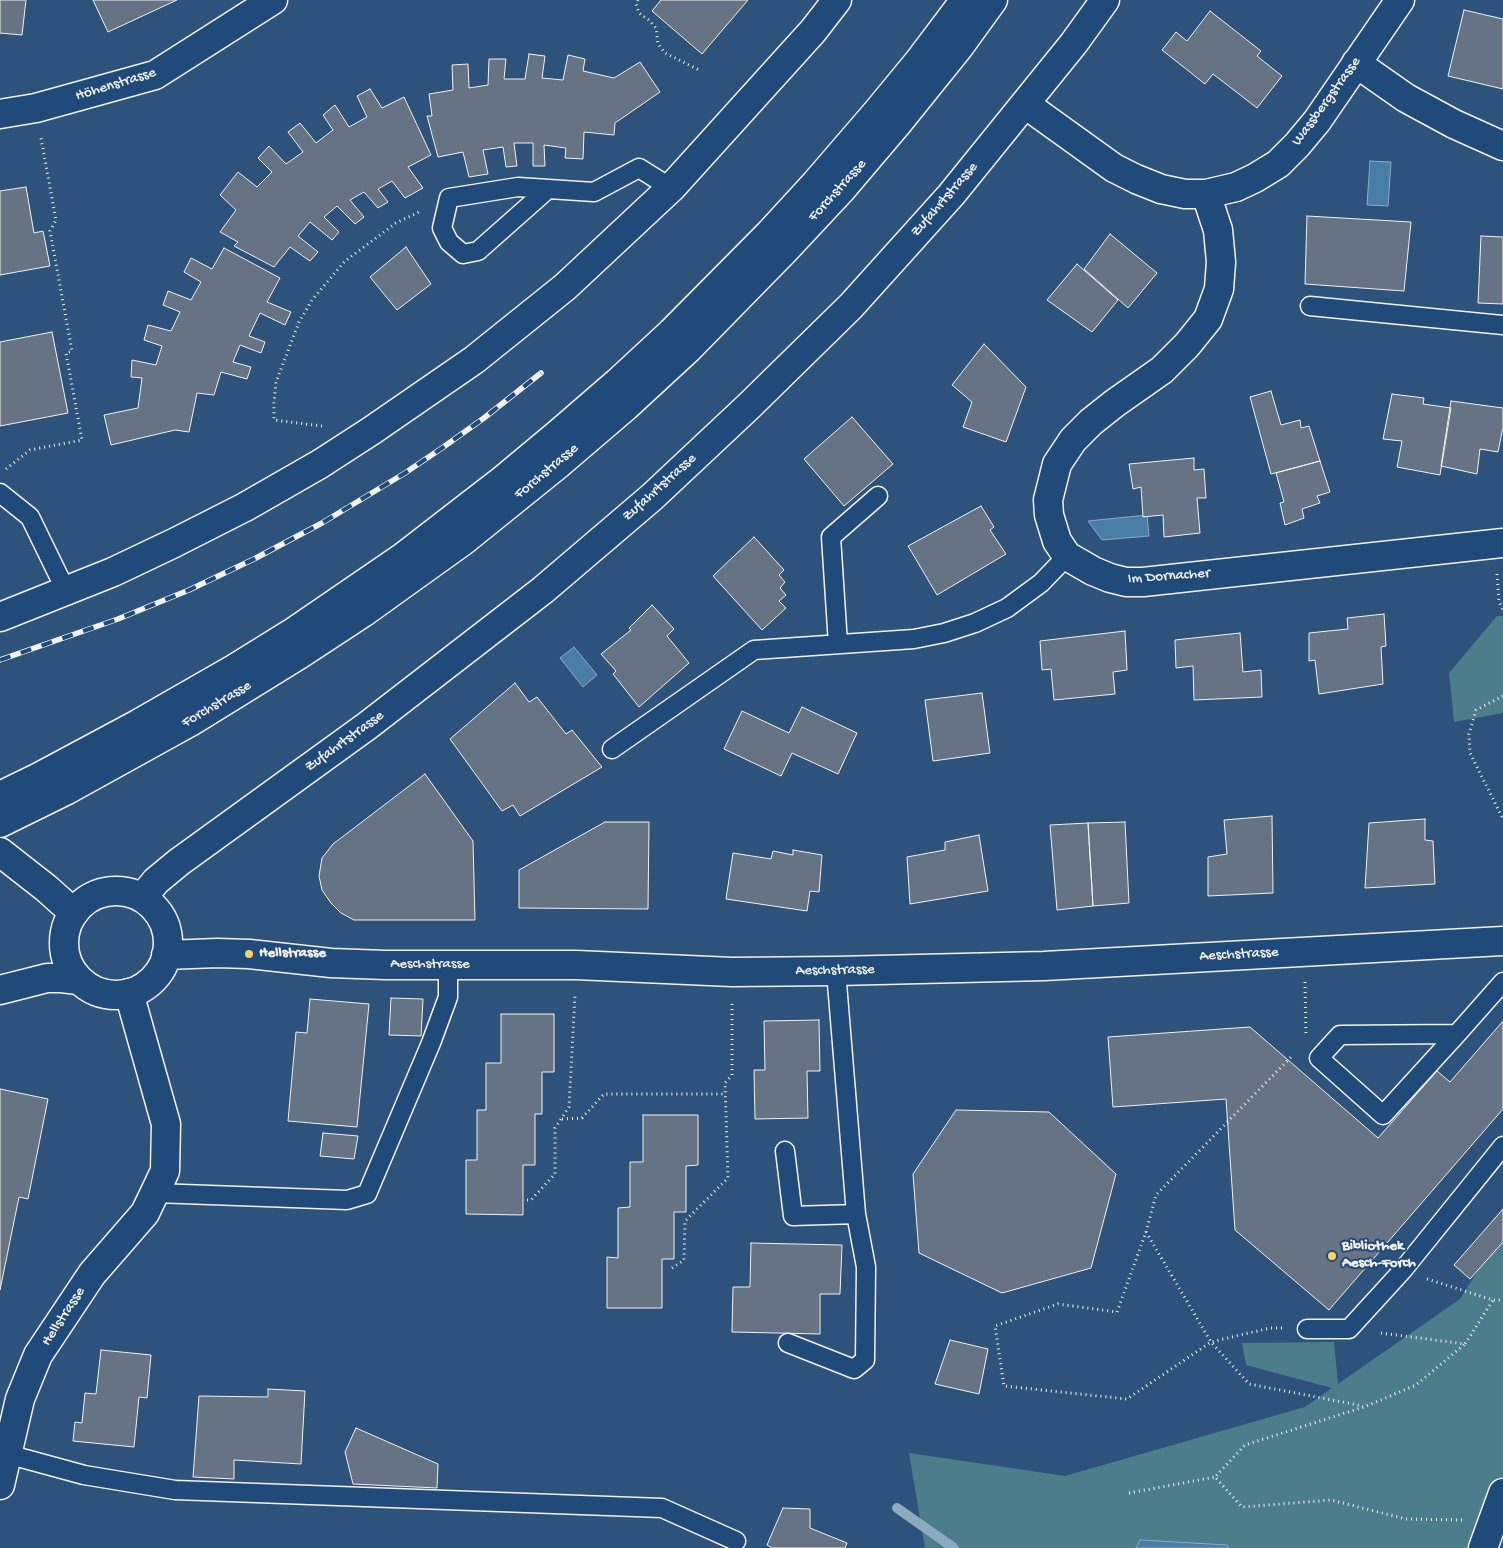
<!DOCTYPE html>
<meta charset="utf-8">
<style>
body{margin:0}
canvas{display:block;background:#2d527c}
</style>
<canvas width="1503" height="1548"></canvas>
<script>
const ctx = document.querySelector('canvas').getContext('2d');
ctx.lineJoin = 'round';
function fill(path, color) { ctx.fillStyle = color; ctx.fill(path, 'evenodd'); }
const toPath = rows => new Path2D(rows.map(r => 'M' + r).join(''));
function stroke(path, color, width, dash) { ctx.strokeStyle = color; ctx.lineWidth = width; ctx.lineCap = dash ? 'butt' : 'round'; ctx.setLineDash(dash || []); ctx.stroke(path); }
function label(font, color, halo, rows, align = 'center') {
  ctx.font = font + ' "Gochi Hand",sans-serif'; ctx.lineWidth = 4; ctx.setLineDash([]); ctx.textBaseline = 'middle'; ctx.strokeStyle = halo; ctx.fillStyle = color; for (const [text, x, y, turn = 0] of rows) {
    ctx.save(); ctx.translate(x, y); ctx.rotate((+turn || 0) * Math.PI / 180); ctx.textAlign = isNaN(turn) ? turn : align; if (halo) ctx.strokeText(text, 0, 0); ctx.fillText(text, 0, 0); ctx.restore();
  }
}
const green = toPath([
 [1497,616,1503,616,1503,713,1454,722,1449,673],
 [1503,1231,1503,1479,1478,1548,925,1548,909,1453,1065,1476,1305,1407,1332,1388,1246,1365,1242,1343,1334,1342,1338,1384,1460,1299]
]);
const water = toPath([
 [1370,161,1391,162,1388,206,1367,205,1370,161],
 [1147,515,1149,536,1102,540,1088,521,1147,515],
 [574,647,597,675,583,687,560,658,574,647],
 [1140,1540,1227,1545,1228,1548,1136,1548,1140,1540]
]);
const stream = toPath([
 [897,1508,954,1548]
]);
const building = toPath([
 [0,0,26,0,22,35,0,33,0,0],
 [93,0,177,0,108,32,93,0],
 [661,0,748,0,702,54,652,11,661,0],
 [1464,10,1503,19,1503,89,1448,76,1464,10],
 [1210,11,1261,51,1257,56,1282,76,1257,108,1213,74,1205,84,1162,50,1176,32,1187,41,1210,11],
 [529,54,545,56,542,78,563,80,568,55,585,59,583,71,614,78,640,62,660,92,615,123,614,135,584,132,583,159,565,158,566,148,544,145,545,166,533,166,533,143,514,143,517,166,506,167,503,147,483,150,488,174,469,177,463,152,438,157,427,116,432,116,429,94,453,90,452,65,468,64,469,88,488,85,489,59,506,59,504,79,525,79,529,54],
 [370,89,382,108,404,97,431,155,408,167,423,188,405,198,392,181,378,189,388,202,378,208,364,192,350,200,364,217,355,224,337,206,324,217,339,232,332,240,310,222,298,236,318,252,310,261,290,247,274,267,234,246,238,242,220,232,236,210,220,195,238,172,257,187,272,172,258,158,269,146,286,164,303,152,288,132,300,123,316,143,333,130,323,115,335,105,349,127,367,117,357,96,370,89],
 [26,187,34,233,43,231,50,266,0,275,0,191,26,187],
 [1307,216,1411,222,1404,291,1305,284,1307,216],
 [1110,234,1157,273,1128,308,1084,269,1110,234],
 [1481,236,1503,237,1503,304,1478,303,1481,236],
 [406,247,431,284,397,310,370,277,406,247],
 [224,248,280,278,267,302,291,312,285,325,260,313,249,336,265,342,261,353,240,345,233,362,251,367,247,379,221,372,214,395,197,393,189,432,175,430,111,445,104,415,138,408,142,378,131,377,132,360,156,365,162,346,144,340,148,325,171,331,180,312,163,305,168,291,191,300,201,282,184,272,191,258,212,269,224,248],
 [1077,264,1118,300,1092,332,1047,300,1077,264],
 [52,332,68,413,0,426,0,342,52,332],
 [984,344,1026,387,1006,442,963,427,972,402,952,385,984,344],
 [1271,391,1281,425,1300,420,1301,428,1309,426,1320,461,1271,474,1250,397,1271,391],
 [1392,394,1424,398,1423,404,1451,408,1440,475,1397,467,1402,441,1383,439,1392,394],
 [1451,401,1503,408,1503,427,1498,452,1480,449,1477,474,1441,466,1451,401],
 [852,417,893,464,844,506,804,459,852,417],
 [1194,458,1194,470,1204,469,1206,498,1197,498,1200,533,1164,537,1163,515,1143,517,1141,487,1133,489,1129,464,1194,458],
 [1320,461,1330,492,1317,496,1320,503,1302,509,1304,518,1285,525,1280,503,1284,502,1276,473,1320,461],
 [981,506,994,527,990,530,1006,554,937,595,908,546,981,506],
 [754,537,784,570,779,575,785,582,780,588,786,595,779,601,786,608,762,630,713,576,754,537],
 [652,605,674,629,667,636,689,663,639,707,613,674,616,671,601,654,631,630,629,628,652,605],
 [1384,614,1386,646,1381,647,1383,684,1319,694,1315,660,1309,661,1309,633,1348,629,1347,618,1384,614],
 [1125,631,1127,670,1113,672,1115,694,1054,700,1051,669,1042,670,1040,641,1125,631],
 [1240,633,1243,672,1261,670,1262,697,1194,700,1193,666,1176,668,1175,640,1240,633],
 [515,683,529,702,537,697,566,734,572,730,602,767,520,816,513,805,502,811,450,739,515,683],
 [982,693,990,753,933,761,925,700,982,693],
 [802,707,857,733,838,774,792,753,781,776,724,749,742,711,789,733,802,707],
 [425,774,473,841,475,920,354,920,341,913,331,903,322,890,319,876,322,858,333,844,425,774],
 [1272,816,1273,893,1208,896,1208,857,1227,854,1224,820,1272,816],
 [1425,819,1425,840,1433,841,1435,884,1365,888,1369,823,1425,819],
 [605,822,649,822,648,909,519,908,519,870,605,822],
 [1125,822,1129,903,1093,906,1088,823,1125,822],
 [1088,823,1093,906,1057,910,1050,825,1088,823],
 [979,835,988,891,910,904,907,857,945,850,945,842,979,835],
 [793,850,822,855,819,892,810,891,807,911,726,899,733,853,771,859,773,851,793,855,793,850],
 [391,998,423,999,421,1036,389,1035,391,998],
 [310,999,369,1004,357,1127,288,1121,296,1032,307,1033,310,999],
 [501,1014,554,1014,554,1072,542,1072,542,1114,535,1114,535,1165,523,1165,523,1215,466,1214,466,1160,477,1160,477,1110,486,1110,486,1063,501,1063,501,1014],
 [819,1020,820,1071,807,1071,808,1118,755,1119,754,1070,765,1070,764,1021,819,1020],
 [1503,1021,1503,1109,1329,1310,1235,1230,1226,1099,1113,1107,1108,1037,1250,1027,1378,1138,1437,1071,1450,1082,1503,1021],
 [0,1089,48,1099,28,1199,19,1197,0,1290,0,1089],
 [956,1110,1049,1112,1116,1174,1091,1268,1002,1293,919,1253,913,1174,956,1110],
 [643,1115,698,1115,698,1165,686,1166,686,1212,674,1212,674,1259,662,1259,662,1308,607,1308,607,1257,618,1258,618,1208,630,1207,630,1162,643,1162,643,1115],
 [323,1133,358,1136,354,1159,320,1156,323,1133],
 [1503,1209,1503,1242,1470,1279,1454,1265,1503,1209],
 [751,1243,842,1245,840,1294,820,1294,820,1334,732,1332,733,1287,750,1287,751,1243],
 [950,1340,988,1349,979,1394,935,1384,950,1340],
 [101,1350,151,1355,147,1398,139,1397,134,1447,73,1441,75,1422,82,1423,85,1393,96,1394,101,1350],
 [268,1389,305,1391,301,1464,234,1460,234,1479,193,1477,199,1396,268,1397,268,1389],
 [356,1428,438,1464,437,1488,353,1484,345,1452,356,1428],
 [783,1508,810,1509,810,1528,847,1543,845,1548,772,1548,767,1545,783,1508]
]);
const path = toPath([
 [638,0,636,4,639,13,650,21,656,28,658,44,665,53,699,70],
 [322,426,274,420,274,403,276,382,299,322,312,300,345,261,396,223,419,212],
 [6,469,30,450,82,440,66,353,72,351,50,231,56,220,41,138],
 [1497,574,1499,602,1503,610],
 [1503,696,1476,710,1469,734,1470,753,1503,819],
 [1305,982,1306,1034],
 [562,1119,582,1118,604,1094,725,1094],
 [527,1200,531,1200,555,1174,555,1128,569,1107,575,995],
 [1146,1232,1211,1342,1127,1399,1004,1386,995,1326,1058,1304,1117,1312,1146,1232,1156,1195,1293,1055],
 [672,1268,684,1260,685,1221,728,1178,725,1083,732,1075,732,1003],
 [1427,1279,1493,1300,1503,1300],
 [1282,1328,1270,1328,1211,1342,1249,1384,1363,1406],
 [1381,1333,1465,1344,1493,1300],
 [1129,1493,1215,1477],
 [1462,1520,1406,1519,1331,1500,1242,1507,1215,1477,1245,1445,1364,1407,1416,1385,1465,1344]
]);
const lane = toPath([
 [548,189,478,251,463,254,449,242,442,228,449,198,518,187,594,192,639,168,671,188],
 [1310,306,1503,325],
 [0,493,30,517,66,591],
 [838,644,831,537,878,496],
 [612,749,754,650,914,639,944,633,975,623,1007,608,1041,583,1067,556],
 [1457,1034,1340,1035,1319,1058,1383,1115,1457,1034,1503,982],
 [785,1151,793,1216,856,1214],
 [155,1193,347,1200,367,1194,431,1043,448,997,448,965],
 [1307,1329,1349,1329,1402,1271,1503,1146],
 [788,1343,854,1369,865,1360,866,1267,856,1214,836,971],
 [7,1454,84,1475,175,1490,662,1508,736,1541]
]);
const street = toPath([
 [1356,63,1406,98,1454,124,1503,146],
 [1025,104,1114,168,1136,179,1161,189,1185,194,1206,194,1236,187,1255,178,1278,164,1297,145,1317,121,1400,0],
 [0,114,36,108,155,75,273,0],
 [1206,194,1218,230,1221,262,1219,289,1208,319,1187,345,1162,370,1115,403,1091,422,1073,440,1057,464,1048,500,1049,515,1057,541,1067,556,1093,571,1110,578,1126,582,1143,582,1503,543],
 [0,1485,20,1399,38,1355,92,1274,145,1213,165,1171,166,1124,129,993],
 [1483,1548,1503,1493]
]);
const secondary = toPath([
 [0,617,113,572,174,543,245,507,320,464,371,431,474,360,565,287,671,188,813,31,837,0],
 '64 943a52 52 0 1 1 104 0a52 52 0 1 1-104 0Z',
 [142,898,156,881,179,862,367,726,543,590,652,497,749,406,851,306,951,195,1074,43,1105,0],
 [166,955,217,953,249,954,331,963,385,965,576,965,732,972,836,971,1044,966,1503,941]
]);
const highway = toPath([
 [0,796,39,777,138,724,234,669,292,633,403,557,504,479,558,434,618,382,672,332,770,233,815,184,877,112,919,61,965,0],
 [0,823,67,790,190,722,300,654,364,612,463,541,556,466,625,407,689,348,784,251,841,190,897,124,959,47,993,0],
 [0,852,46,888,74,913],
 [0,990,47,978,61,978,79,980]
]);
const rail = toPath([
 [0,660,118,619,189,590,256,558,322,523,405,473,442,448,484,418,541,373]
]);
const markers = [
 [249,954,5,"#ffd166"],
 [1332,1256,5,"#ffd166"]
];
const streetNames = [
 ["Höhenstrasse",116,85,-17],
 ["Wassbergstrasse",1327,102,-54],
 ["Forchstrasse",838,191,-48],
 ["Zufahrtstrasse",945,200,-49],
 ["Forchstrasse",547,472,-40],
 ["Zufahrtstrasse",660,488,-42],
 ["Im Dornacher",1169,577,-4],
 ["Forchstrasse",217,705,-31],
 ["Zufahrtstrasse",345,742,-36],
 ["Aeschstrasse",1239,955,-3],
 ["Aeschstrasse",430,965],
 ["Aeschstrasse",835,971,-1],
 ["Hellstrasse",64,1317,-57]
];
const poiNames = [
 ["Hellstrasse",259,954],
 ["Bibliothek",1342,1247],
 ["Aesch-Forch",1342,1264]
];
fill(green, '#4b7e8a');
fill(water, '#487da5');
stroke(water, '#8dabc0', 1);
stroke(stream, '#8dabc0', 10);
fill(building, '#667385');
stroke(building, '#f4f1e8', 1);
stroke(lane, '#f4f1e8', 21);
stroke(street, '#f4f1e8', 31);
stroke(secondary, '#f4f1e8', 31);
stroke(highway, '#f4f1e8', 31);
stroke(path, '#f4f1e8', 3, [1, 4]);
stroke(lane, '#1f4a7a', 18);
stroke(street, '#1f4a7a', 28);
stroke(secondary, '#1f4a7a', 28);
stroke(highway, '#1f4a7a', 28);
stroke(rail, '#f4f1e8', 5.5);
stroke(rail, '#1f4a7a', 4, [11]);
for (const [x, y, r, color] of markers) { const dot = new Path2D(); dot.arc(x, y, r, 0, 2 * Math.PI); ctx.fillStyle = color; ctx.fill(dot); stroke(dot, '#1f4a7a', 2); }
label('15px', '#f4f1e8', '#1f4a7a', streetNames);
label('bold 15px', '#f4f1e8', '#1f4a7a', poiNames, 'left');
</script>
